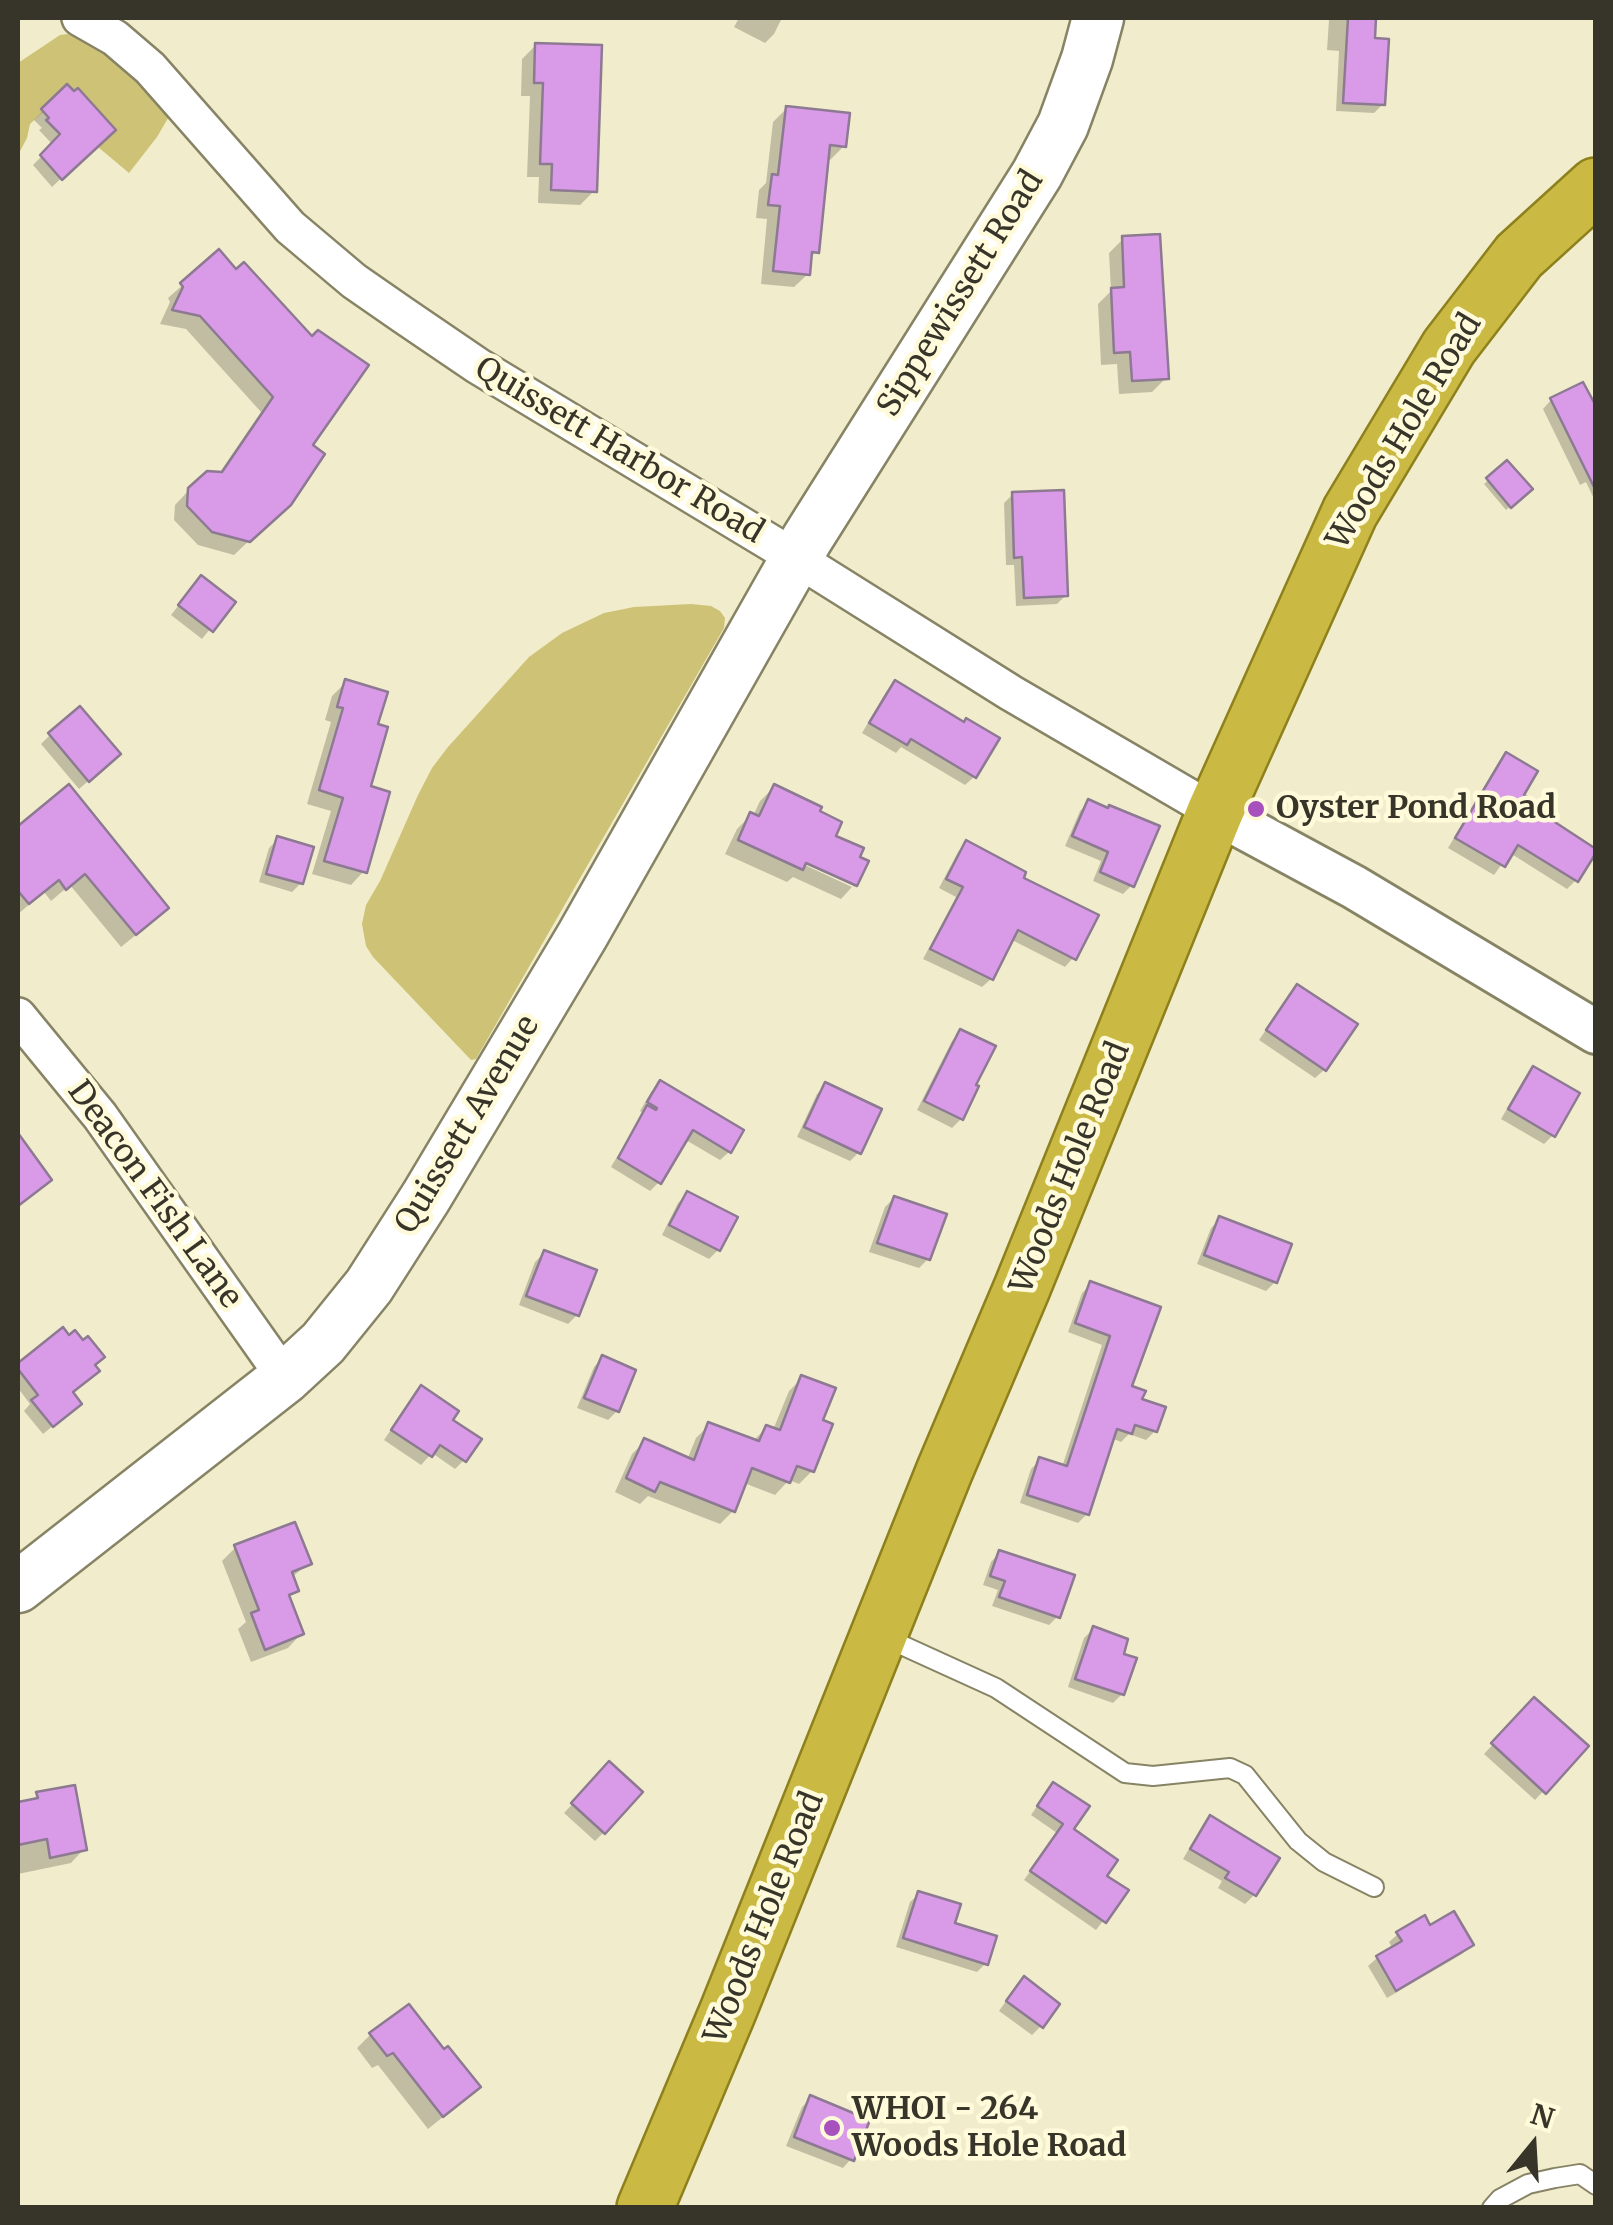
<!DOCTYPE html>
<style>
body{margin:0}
#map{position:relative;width:1613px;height:2225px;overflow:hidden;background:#f1edcc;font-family:Merriweather,serif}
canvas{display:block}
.frame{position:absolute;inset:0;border:20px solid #373529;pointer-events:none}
.north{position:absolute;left:1483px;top:2095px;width:100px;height:100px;-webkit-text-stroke:8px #fffad9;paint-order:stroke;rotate:18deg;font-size:28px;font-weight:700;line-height:40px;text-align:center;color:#373529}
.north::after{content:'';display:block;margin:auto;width:35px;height:45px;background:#373529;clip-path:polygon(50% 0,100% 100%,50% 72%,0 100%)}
</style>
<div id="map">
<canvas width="1613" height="2225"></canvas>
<div class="frame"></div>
<div class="north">N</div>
</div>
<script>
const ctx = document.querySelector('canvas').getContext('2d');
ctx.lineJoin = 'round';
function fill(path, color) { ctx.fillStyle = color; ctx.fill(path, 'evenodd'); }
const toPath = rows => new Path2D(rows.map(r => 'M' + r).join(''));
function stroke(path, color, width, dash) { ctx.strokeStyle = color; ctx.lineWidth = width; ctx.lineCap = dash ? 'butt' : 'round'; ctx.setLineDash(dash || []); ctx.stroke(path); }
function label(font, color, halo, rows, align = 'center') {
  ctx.font = font + ' Merriweather,serif'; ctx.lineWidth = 9; ctx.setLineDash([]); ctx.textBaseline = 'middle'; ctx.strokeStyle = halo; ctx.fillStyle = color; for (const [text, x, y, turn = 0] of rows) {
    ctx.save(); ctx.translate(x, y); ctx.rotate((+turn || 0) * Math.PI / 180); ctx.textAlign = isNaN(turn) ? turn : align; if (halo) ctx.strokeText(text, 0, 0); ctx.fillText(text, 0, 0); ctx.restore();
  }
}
const green = toPath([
 [68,34,103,50,174,108,157,137,129,173,98,147,115,130,67,84,42,109,43,112,30,124,27,138,18,155,18,63,60,35],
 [691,604,711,606,720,611,725,618,724,628,476,1059,471,1060,373,957,366,946,362,924,366,905,380,881,418,795,432,768,448,747,529,657,562,633,604,613,634,607]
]);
const shadow = toPath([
 [739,18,782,18,774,34,765,43,734,27],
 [1332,18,1374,18,1372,41,1383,104,1374,113,1336,111,1339,51,1327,50,1329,20],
 [536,45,594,191,580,205,538,203,539,177,527,177,530,96,521,96,522,59],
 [67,87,112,130,52,187,33,165,53,145,39,130,42,128,34,120],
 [787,108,844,146,830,160,826,159,816,252,809,259,808,274,794,287,761,284,767,219,756,218,759,190,766,183,773,122],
 [1123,239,1166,378,1152,392,1119,394,1117,364,1101,365,1098,304,1111,291,1109,253],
 [219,253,310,446,289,503,234,555,198,545,174,520,175,505,189,490,218,475,261,412,186,329,160,324,170,302,168,298],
 [1551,400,1591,402,1596,400,1596,503,1586,482,1580,485,1543,409],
 [1507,463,1529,489,1506,510,1484,484],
 [1013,494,1066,595,1057,604,1016,606,1014,565,1006,565,1004,503],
 [193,587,232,602,202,639,171,615],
 [346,682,375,726,368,788,364,871,351,885,312,874,331,811,307,804,331,722,325,720,332,696],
 [895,683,974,777,965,785,901,747,896,753,862,733,886,692],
 [50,735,109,763,79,789,41,744],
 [1507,756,1520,796,1535,812,1576,880,1567,889,1510,853,1494,875,1448,848,1498,764],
 [774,787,816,812,855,885,853,887,853,882,796,856,794,860,852,887,841,899,793,877,787,882,725,854,737,829,751,815,753,816,760,801],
 [68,788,152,922,121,947,70,885,51,901,44,892,18,914,18,829],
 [1089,802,1108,810,1132,885,1123,894,1093,881,1101,861,1065,846,1080,811],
 [278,839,301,883,292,892,259,882,269,848],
 [966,843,1020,879,1073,958,1065,967,1012,940,991,979,982,987,923,959,956,897,939,888,958,852],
 [1298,987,1324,1070,1315,1078,1259,1040,1289,996],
 [960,1032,961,1119,952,1128,917,1110,952,1041],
 [1534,1069,1553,1135,1544,1144,1501,1119,1525,1078],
 [660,1083,729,1152,720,1160,684,1139,659,1182,650,1191,611,1167,643,1113,640,1111,651,1092],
 [826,1085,859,1152,850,1161,797,1137,817,1094],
 [687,1194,718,1250,709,1259,662,1235,678,1203],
 [894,1198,928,1259,919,1268,869,1252,885,1207],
 [1220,1219,1275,1282,1266,1291,1197,1264,1211,1228],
 [544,1253,577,1315,568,1324,519,1305,535,1262],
 [1091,1284,1129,1388,1139,1401,1155,1431,1146,1440,1129,1434,1121,1442,1111,1438,1087,1514,1078,1523,1020,1503,1031,1469,1040,1460,1062,1467,1102,1345,1068,1332,1082,1293],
 [62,1330,69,1338,70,1412,43,1434,24,1411,30,1404,18,1388,18,1366],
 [602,1358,617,1411,608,1420,577,1408,594,1367],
 [802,1378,820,1422,812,1471,799,1484,789,1480,775,1495,744,1483,733,1511,720,1524,648,1496,640,1504,615,1492,632,1454,645,1441,687,1460,696,1438,709,1425,753,1441,767,1427,773,1430,789,1391],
 [421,1388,450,1420,464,1460,455,1469,432,1453,421,1465,384,1440,413,1397],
 [236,1547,309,1563,291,1578,296,1590,288,1599,301,1634,288,1648,251,1662,238,1629,246,1622,222,1561],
 [999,1553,1058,1616,1049,1625,992,1606,998,1590,983,1585,991,1562],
 [1093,1629,1120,1656,1122,1694,1113,1703,1068,1687,1084,1638],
 [1534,1700,1585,1747,1535,1800,1484,1754],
 [601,1773,604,1832,595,1841,564,1813],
 [1046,1793,1104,1876,1126,1891,1096,1930,1024,1880,1057,1833,1031,1815],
 [37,1795,84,1849,71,1863,18,1874,18,1804,30,1802],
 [1211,1818,1254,1895,1245,1904,1218,1888,1222,1881,1183,1859,1202,1827],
 [919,1894,952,1924,986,1963,977,1972,896,1947,910,1902],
 [1429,1928,1471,1945,1462,1954,1387,1998,1368,1966,1377,1958,1393,1949,1389,1942,1398,1934],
 [1015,1988,1041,2026,1032,2035,999,2011],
 [370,2035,464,2100,428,2129,378,2065,372,2068,357,2048],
 [811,2098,851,2159,843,2168,786,2146,802,2107]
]);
const building = toPath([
 [1348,18,1376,18,1375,38,1389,39,1385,105,1343,103,1348,18],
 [535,43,602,45,597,192,551,190,552,164,540,164,543,83,534,83,535,43],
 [67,84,74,91,78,88,116,130,62,180,40,155,60,134,46,120,49,118,41,109,67,84],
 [786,106,850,113,846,147,830,145,819,253,812,252,810,275,773,271,780,206,768,205,772,174,778,175,786,106],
 [1160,234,1169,379,1132,381,1130,352,1114,353,1111,288,1124,287,1122,236,1160,234],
 [219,249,236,269,244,262,312,336,318,330,369,365,313,445,325,454,291,505,250,542,212,532,187,506,188,488,207,471,222,472,273,397,200,316,172,310,183,287,180,283,219,249],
 [1583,382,1596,406,1596,491,1550,398,1583,382],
 [1507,460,1533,489,1511,508,1486,478,1507,460],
 [1064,490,1068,596,1024,598,1022,557,1014,558,1012,492,1064,490],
 [201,575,236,602,213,632,178,605,201,575],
 [345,679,388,692,378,724,388,727,371,786,390,792,367,873,324,861,343,798,319,790,343,708,337,707,345,679],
 [895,680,964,722,966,718,1000,738,976,778,911,739,907,745,869,723,895,680],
 [80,706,121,754,89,782,48,733,80,706],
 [1506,752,1538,771,1524,795,1542,805,1538,811,1596,849,1596,853,1578,882,1518,845,1505,867,1455,838,1506,752],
 [69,784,169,908,136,935,85,874,66,890,59,880,29,904,18,891,18,826,69,784],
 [774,784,822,807,820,811,842,822,836,836,864,848,860,857,869,861,857,886,806,863,803,870,738,840,750,812,759,816,774,784],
 [1088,799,1108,808,1109,805,1160,826,1134,887,1100,872,1108,852,1072,836,1088,799],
 [277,836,314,847,303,884,266,874,277,836],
 [966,840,1026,872,1024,878,1099,915,1076,960,1018,930,993,980,930,949,963,887,946,879,966,840],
 [1297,984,1358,1024,1326,1071,1266,1030,1297,984],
 [960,1029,996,1046,976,1085,979,1086,963,1120,924,1101,960,1029],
 [1533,1066,1580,1093,1555,1137,1508,1109,1533,1066],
 [660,1080,744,1130,731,1153,693,1130,661,1184,618,1158,647,1105,656,1110,657,1108,647,1102,660,1080],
 [825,1082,882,1109,861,1154,804,1127,825,1082],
 [18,1133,52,1180,18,1206,18,1133],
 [687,1191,738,1217,720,1251,669,1225,687,1191],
 [894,1196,947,1214,930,1260,877,1243,894,1196],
 [1219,1216,1292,1244,1277,1283,1204,1255,1219,1216],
 [544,1250,597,1270,579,1316,526,1296,544,1250],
 [1090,1281,1161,1307,1132,1386,1146,1391,1142,1399,1166,1407,1157,1432,1135,1425,1132,1434,1117,1429,1089,1515,1027,1495,1039,1457,1067,1466,1110,1336,1075,1323,1090,1281],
 [63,1327,69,1335,75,1330,83,1340,88,1336,105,1357,95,1365,100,1371,73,1392,82,1404,53,1427,31,1400,38,1395,18,1369,18,1363,63,1327],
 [602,1355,636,1370,619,1412,584,1398,602,1355],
 [801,1375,836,1388,823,1420,833,1424,814,1472,797,1466,790,1483,752,1468,735,1512,660,1482,655,1492,626,1478,644,1438,694,1460,708,1422,759,1441,766,1425,780,1430,801,1375],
 [421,1385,459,1411,453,1420,482,1439,466,1462,440,1445,432,1457,391,1430,421,1385],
 [295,1522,312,1564,292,1572,299,1591,289,1595,304,1634,265,1650,251,1613,259,1610,234,1545,295,1522],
 [999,1550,1075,1575,1060,1618,999,1597,1005,1581,990,1576,999,1550],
 [1093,1626,1128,1639,1124,1654,1137,1658,1124,1695,1075,1679,1093,1626],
 [1534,1697,1589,1746,1546,1794,1491,1743,1534,1697],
 [609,1761,643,1792,605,1834,571,1803,609,1761],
 [1053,1782,1090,1806,1074,1829,1118,1860,1107,1876,1129,1890,1106,1923,1030,1871,1063,1824,1037,1806,1053,1782],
 [75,1785,87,1850,50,1858,47,1839,18,1845,18,1802,38,1798,36,1792,75,1785],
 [1210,1815,1280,1858,1256,1896,1225,1878,1229,1872,1190,1849,1210,1815],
 [918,1891,961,1904,955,1923,997,1936,988,1965,903,1938,918,1891],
 [1454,1911,1474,1945,1396,1991,1376,1956,1402,1941,1396,1932,1425,1915,1430,1925,1454,1911],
 [1024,1976,1060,2004,1043,2028,1006,2001,1024,1976],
 [409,2004,444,2049,448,2046,481,2087,443,2117,393,2053,387,2056,369,2033,409,2004],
 [810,2095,870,2120,854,2161,794,2137,810,2095]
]);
const service = toPath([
 [884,1637,996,1688,1125,1773,1153,1776,1230,1768,1245,1775,1298,1841,1324,1862,1374,1887],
 [1492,2208,1500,2199,1528,2184,1555,2178,1580,2174,1596,2185]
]);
const minor = toPath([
 [80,18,115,38,150,68,290,227,354,281,403,315,478,366,796,558,1011,693,1215,812],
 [18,1016,100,1116,285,1378]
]);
const tertiary = toPath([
 [1215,812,1354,887,1596,1032]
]);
const secondary = toPath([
 [18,1587,285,1378,323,1343,369,1286,426,1197,582,936,807,539,1037,174,1063,125,1087,59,1098,18]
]);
const trunk = toPath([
 [645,2208,728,2011,944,1472,1022,1288,1215,812,1350,512,1449,347,1519,256,1596,186]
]);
const markers = [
 [1256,809,10,"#a850bd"],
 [832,2128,10,"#a850bd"]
];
const streetNames = [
 ["Sippewissett Road",961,294,-58],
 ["Woods Hole Road",1405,432,-59],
 ["Quissett Harbor Road",619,451,31],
 ["Quissett Avenue",468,1125,-59],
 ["Woods Hole Road",1071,1168,-68],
 ["Deacon Fish Lane",154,1195,54],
 ["Woods Hole Road",765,1918,-68]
];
const poiNames = [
 ["Oyster Pond Road",1276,809],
 ["WHOI - 264",852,2110],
 ["Woods Hole Road",852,2147]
];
fill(green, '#cec276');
fill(shadow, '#0003');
fill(building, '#d99be8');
stroke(building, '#8d7992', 2.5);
stroke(service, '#878365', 22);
stroke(minor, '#878365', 40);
stroke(tertiary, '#878365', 48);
stroke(secondary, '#878365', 55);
stroke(trunk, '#8e801d', 60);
stroke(service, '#fff', 18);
stroke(minor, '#fff', 35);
stroke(tertiary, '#fff', 42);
stroke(secondary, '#fff', 50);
stroke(trunk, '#caba44', 55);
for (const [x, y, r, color] of markers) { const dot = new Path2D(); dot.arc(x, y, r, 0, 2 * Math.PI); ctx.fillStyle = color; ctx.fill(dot); stroke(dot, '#fffad9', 4); }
label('32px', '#373529', '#fffad9', streetNames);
label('bold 32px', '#373529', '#fffad9', poiNames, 'left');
</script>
